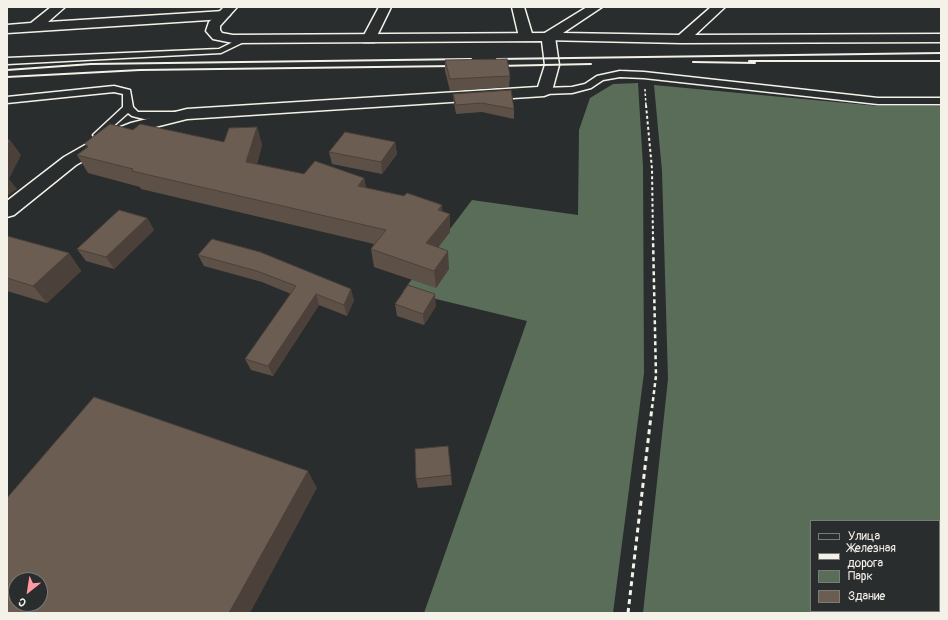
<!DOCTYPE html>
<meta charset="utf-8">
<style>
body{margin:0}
#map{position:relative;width:948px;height:620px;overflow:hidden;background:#2a2d2e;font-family:Pangolin,sans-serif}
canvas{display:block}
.frame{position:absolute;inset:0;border:8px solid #f4f1e8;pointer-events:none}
.legend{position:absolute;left:810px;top:520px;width:130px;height:92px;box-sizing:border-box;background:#2a2d2e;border:1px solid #7b7b78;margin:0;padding:5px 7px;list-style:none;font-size:12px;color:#f4f1e8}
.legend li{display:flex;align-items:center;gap:8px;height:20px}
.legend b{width:20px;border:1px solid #7b7b78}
.north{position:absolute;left:8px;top:572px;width:40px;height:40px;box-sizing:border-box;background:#2a2d2e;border:1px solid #7b7b78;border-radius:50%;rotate:210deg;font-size:11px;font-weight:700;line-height:16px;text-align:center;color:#f4f1e8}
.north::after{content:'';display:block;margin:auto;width:14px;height:18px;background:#ff9aa2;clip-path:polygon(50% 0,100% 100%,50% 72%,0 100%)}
</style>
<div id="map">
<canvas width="948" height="620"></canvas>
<div class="frame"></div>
<ul class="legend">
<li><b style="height:5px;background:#2a2d2e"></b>Улица</li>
<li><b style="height:5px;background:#f4f1e8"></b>Железная дорога</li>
<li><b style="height:11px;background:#596d58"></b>Парк</li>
<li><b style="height:11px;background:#6c5d53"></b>Здание</li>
</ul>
<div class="north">С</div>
</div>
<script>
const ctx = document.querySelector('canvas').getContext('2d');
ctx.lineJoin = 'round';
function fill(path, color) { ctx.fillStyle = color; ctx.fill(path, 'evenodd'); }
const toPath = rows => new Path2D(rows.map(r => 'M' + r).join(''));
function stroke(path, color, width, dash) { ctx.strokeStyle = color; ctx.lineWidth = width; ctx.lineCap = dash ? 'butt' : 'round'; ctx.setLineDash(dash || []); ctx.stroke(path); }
const green = toPath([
 [638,83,643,166,644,373,613,613,424,613,527,321,403,291,472,200,578,215,579,130,590,98,613,84],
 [654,85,878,106,941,106,941,613,643,613,668,379,662,171],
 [811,521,939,521,939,611,811,611]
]);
const pathFar3 = toPath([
 [645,89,646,106]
]);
const pathFar2 = toPath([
 [646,105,652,169,653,239]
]);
const pathFar1 = toPath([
 [652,408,656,376,653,238]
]);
const path = toPath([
 [628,613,652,407]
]);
const service = toPath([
 [243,37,250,39,221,53,7,64,7,58,219,49,243,37],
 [620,71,644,72,878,98,941,98,941,104,878,104,644,78,620,77,603,80,591,88,572,93,544,94,540,91,544,88,572,87,585,84,597,76,620,71],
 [114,86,130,90,133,107,138,112,177,112,182,115,177,118,144,119,132,116,128,113,101,137,98,138,95,137,93,135,95,133,123,107,123,94,114,92,7,103,7,97,114,86]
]);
const minor = toPath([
 [51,7,65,7,48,22,224,11,230,15,224,19,7,33,7,25,31,23,51,7],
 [379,7,391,7,374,42,364,42,362,39,379,7],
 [512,7,524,7,533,37,531,40,521,40,519,37,512,7],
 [587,7,602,7,563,33,679,35,711,7,725,7,695,35,941,34,941,42,682,43,543,40,541,37,543,34,587,7]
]);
const tertiary = toPath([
 [224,7,237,7,220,26,220,30,222,33,233,35,548,33,553,34,555,37,559,65,552,91,549,94,544,96,187,119,143,130,120,140,76,165,14,215,7,217,7,201,64,157,108,132,131,123,187,109,538,87,545,65,542,41,233,43,213,39,206,31,209,22,224,7]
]);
const rail = toPath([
 [497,59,941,53],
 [749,61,941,61],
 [693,62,755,63],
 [497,66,591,64],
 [7,70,91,64,471,59],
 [7,77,140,70,455,66]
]);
const wall = toPath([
 [445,60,510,76,509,87,450,91,445,71],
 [453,94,514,109,514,119,482,112,456,114,454,103],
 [257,127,262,145,257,164,304,174,364,178,366,188,442,211,450,232,438,247,449,269,436,288,374,267,371,249,374,244,141,189,140,187,88,173,77,155,87,147,85,143,133,130,224,142],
 [395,142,397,154,382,174,332,164,329,152],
 [147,218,154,230,114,269,86,261,77,249],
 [7,236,69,253,81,271,47,303,7,291],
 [212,239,354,300,347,316,319,305,273,376,251,370,245,359,291,294,262,282,204,266,198,255],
 [395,304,436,306,424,325,397,316],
 [451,475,452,485,418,488,416,479]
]);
const shadedWall = toPath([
 [257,127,262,145,252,180,246,162],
 [10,140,21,155,9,179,17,189,7,196,7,146],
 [395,142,397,154,382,174,381,162],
 [364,178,367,196,358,186],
 [442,205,443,223,450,214,450,232,428,261,426,243,438,210],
 [147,218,154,230,114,269,106,257],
 [448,251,449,269,436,288,434,271],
 [69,253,81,271,47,303,33,286],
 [351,289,354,300,347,316,344,305],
 [316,294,319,305,273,376,268,366],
 [435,294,436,306,424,325,423,314],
 [308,471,317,488,250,613,229,613]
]);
const building = toPath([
 [507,59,510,76,450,79,445,60,507,59],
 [511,90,514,109,482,103,456,105,453,94,511,90],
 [110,124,133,130,140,124,224,142,229,128,257,127,246,162,304,174,315,161,364,178,358,186,404,196,407,193,442,205,438,210,450,214,426,243,448,251,434,271,371,249,386,230,132,171,133,169,77,155,88,147,85,143,110,124],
 [345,132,395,142,381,162,329,152,345,132],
 [7,140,10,140,7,146,7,140],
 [119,210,147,218,106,257,77,249,119,210],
 [7,236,69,253,33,286,7,278,7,236],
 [212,239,260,252,351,289,344,305,316,294,268,366,245,359,296,286,257,271,198,255,212,239],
 [408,285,435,294,423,314,395,304,408,285],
 [94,397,308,471,229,613,7,613,7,498,94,397],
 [16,580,40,580,40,604,16,604,16,580],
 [448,446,451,475,416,479,415,449,448,446]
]);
fill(green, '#596d58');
stroke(service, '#f4f1e8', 3);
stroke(minor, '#f4f1e8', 3);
stroke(tertiary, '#f4f1e8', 3);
stroke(pathFar3, '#f4f1e8', 1.5, [2.5, 2]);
stroke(pathFar2, '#f4f1e8', 2, [3, 2.5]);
stroke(pathFar1, '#f4f1e8', 2.5, [4, 3]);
stroke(path, '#f4f1e8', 3, [5, 4]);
fill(service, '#2a2d2e');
fill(minor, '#2a2d2e');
fill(tertiary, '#2a2d2e');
stroke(rail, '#f4f1e8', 2);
fill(wall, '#5d5047');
fill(shadedWall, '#4c413a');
fill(building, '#6c5d53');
stroke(building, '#4c413a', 1);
</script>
